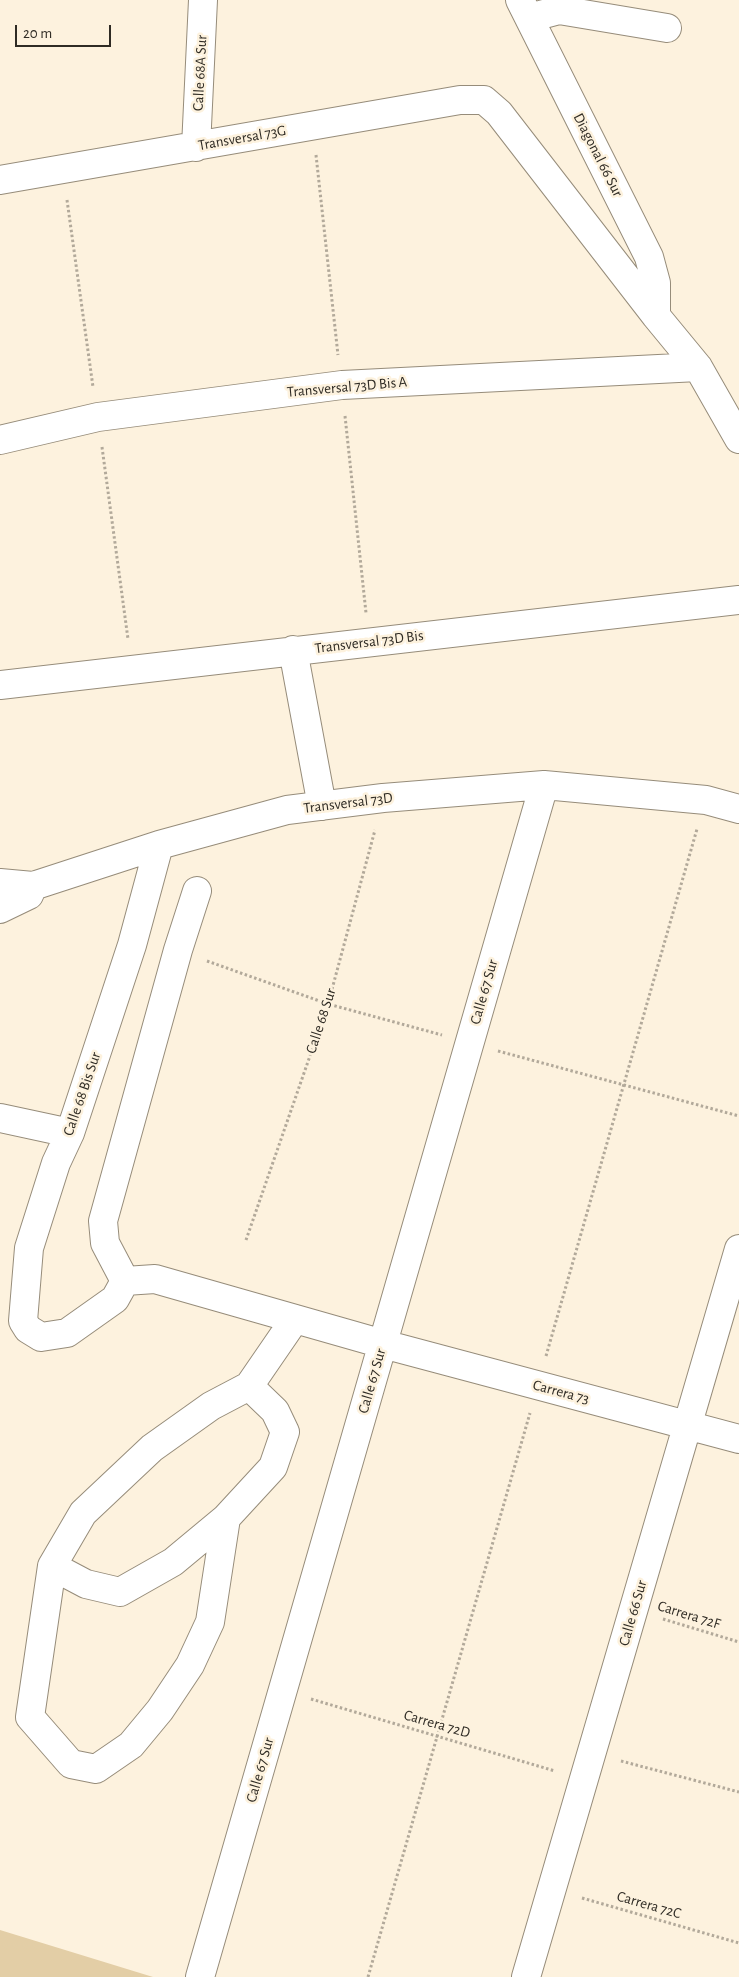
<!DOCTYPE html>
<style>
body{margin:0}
#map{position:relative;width:739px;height:1977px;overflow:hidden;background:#fdf2de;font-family:"Alegreya Sans",sans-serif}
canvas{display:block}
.scale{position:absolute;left:15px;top:25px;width:96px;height:22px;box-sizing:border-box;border:2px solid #2f2b24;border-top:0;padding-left:6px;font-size:15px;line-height:18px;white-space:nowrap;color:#2f2b24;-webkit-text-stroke:4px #fdf2de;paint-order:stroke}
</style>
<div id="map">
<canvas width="739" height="1977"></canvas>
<div class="scale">20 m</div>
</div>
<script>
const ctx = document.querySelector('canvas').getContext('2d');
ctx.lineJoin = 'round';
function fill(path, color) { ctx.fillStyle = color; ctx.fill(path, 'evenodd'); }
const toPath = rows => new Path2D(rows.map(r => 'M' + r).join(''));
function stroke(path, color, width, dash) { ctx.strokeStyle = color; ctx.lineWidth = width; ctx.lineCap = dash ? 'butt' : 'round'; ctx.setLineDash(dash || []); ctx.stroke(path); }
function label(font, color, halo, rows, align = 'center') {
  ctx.font = font + ' "Alegreya Sans",sans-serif'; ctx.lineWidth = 5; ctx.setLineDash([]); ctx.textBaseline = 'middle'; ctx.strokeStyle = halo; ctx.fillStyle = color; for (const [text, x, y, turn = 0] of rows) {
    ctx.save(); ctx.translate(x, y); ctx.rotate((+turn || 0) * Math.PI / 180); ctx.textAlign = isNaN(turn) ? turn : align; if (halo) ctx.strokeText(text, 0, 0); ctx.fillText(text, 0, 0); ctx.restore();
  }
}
const green = toPath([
 [0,1930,153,1977,0,1977]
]);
const path = toPath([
 [316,155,338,355],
 [67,200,93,387],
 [345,416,366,613],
 [102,447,128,639],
 [207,961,328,1004,442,1035],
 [498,1051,739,1116],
 [246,1240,328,1004,375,830],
 [546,1356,697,829],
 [663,1619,739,1642],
 [311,1699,555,1771],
 [621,1761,739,1792],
 [582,1898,739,1943],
 [368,1977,530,1413]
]);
const minor = toPath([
 [520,0,649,257,656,283,656,316],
 [529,18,559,10,667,28],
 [196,147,203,0],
 [0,180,460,100,484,100,499,113,656,316,698,367,739,439],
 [0,440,98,417,342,385,698,367],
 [293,650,322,806],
 [0,685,739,600],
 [159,845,132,945,70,1133,56,1163,29,1248,23,1321,28,1329,41,1337,67,1333,115,1299,125,1281,155,1279,383,1344,739,1439],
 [0,883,33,886,159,845,287,810,383,798,544,785,706,800,739,809],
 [0,909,29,895,33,886],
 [0,1118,70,1133],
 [125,1281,105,1243,103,1221,178,950,197,891],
 [226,1518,210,1622,190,1665,160,1710,131,1745,96,1769,71,1764,30,1717,52,1566,83,1513,152,1448,211,1406,249,1386,295,1319],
 [52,1566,86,1584,120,1592,173,1562,226,1518,273,1467,285,1432,275,1411,249,1386],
 [200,1977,544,785],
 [526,1977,739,1249]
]);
const streetNames = [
 ["Calle 68A Sur",200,73,-87],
 ["Transversal 73G",242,138,-10],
 ["Diagonal 66 Sur",598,155,63],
 ["Transversal 73D Bis A",347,387,-5],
 ["Transversal 73D Bis",369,642,-7],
 ["Transversal 73D",348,803,-7],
 ["Calle 67 Sur",484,992,-74],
 ["Calle 68 Sur",321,1021,-72],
 ["Calle 68 Bis Sur",82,1094,-71],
 ["Calle 67 Sur",372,1381,-74],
 ["Carrera 73",561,1392,15],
 ["Calle 66 Sur",633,1613,-74],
 ["Carrera 72F",689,1615,17],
 ["Carrera 72D",437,1724,16],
 ["Calle 67 Sur",260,1770,-74],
 ["Carrera 72C",649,1905,16]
];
fill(green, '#e3cea6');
stroke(minor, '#968c7a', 30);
stroke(path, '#b2a99a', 3, [2.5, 2.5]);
stroke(minor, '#fff', 28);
label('15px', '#2f2b24', '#fdf2de', streetNames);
</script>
